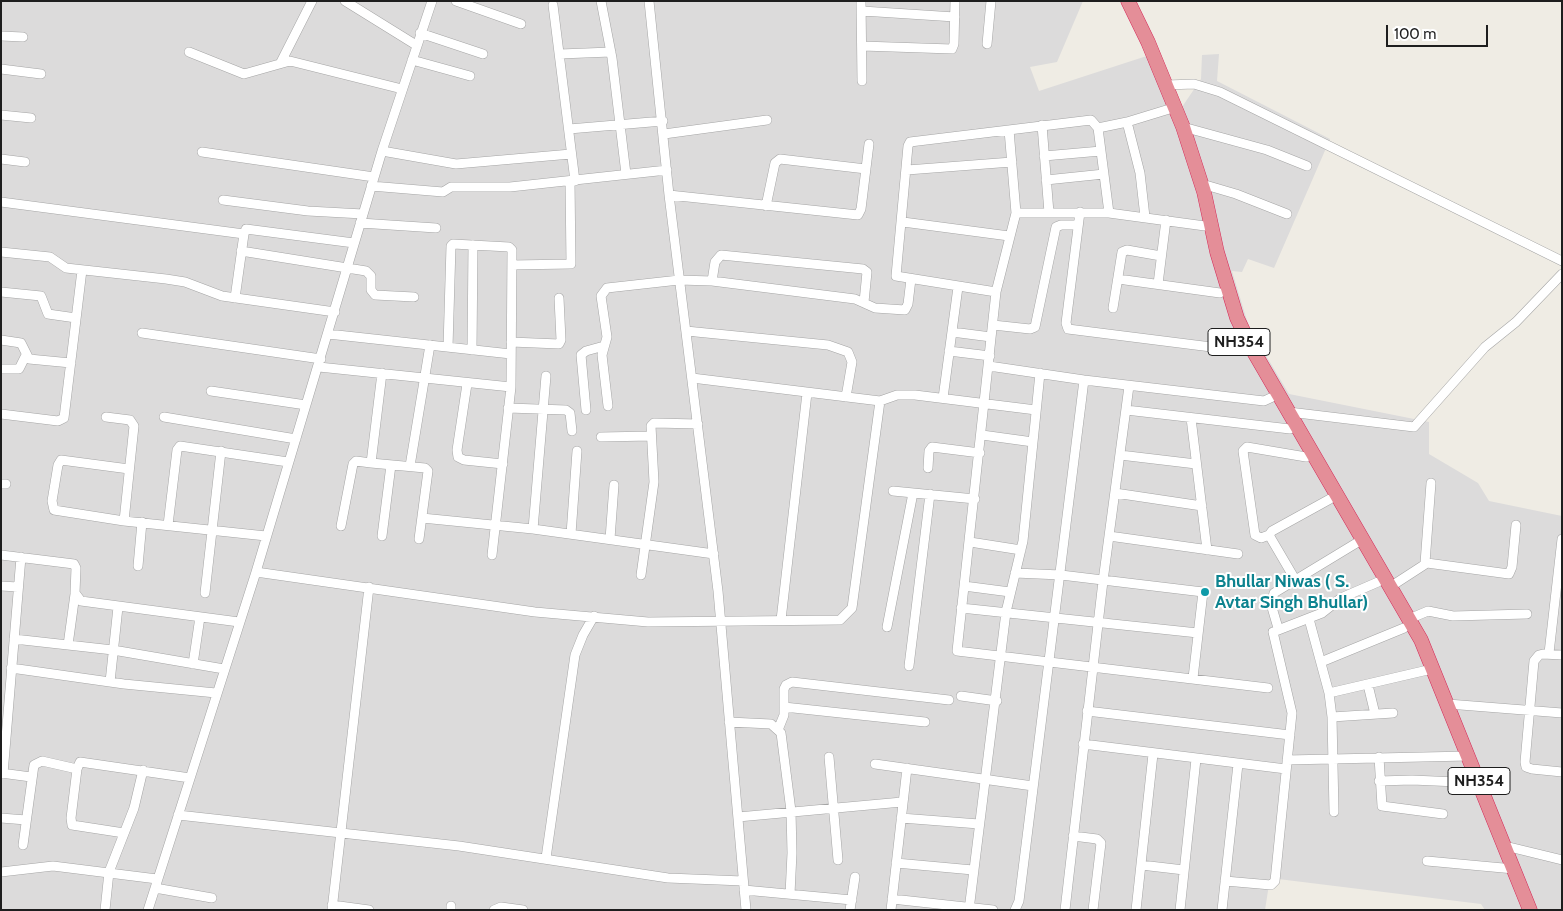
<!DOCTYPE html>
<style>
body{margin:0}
#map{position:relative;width:1563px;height:911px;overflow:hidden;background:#efece4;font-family:Cabin,sans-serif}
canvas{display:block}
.frame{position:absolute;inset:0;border:2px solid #1e1e1e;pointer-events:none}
.scale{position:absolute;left:1386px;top:25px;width:102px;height:22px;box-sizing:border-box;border:2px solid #1e1e1e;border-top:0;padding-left:6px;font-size:15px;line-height:18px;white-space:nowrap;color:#1e1e1e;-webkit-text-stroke:4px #fff;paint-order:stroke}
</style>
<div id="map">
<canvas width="1563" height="911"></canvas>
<div class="frame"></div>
<div class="scale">100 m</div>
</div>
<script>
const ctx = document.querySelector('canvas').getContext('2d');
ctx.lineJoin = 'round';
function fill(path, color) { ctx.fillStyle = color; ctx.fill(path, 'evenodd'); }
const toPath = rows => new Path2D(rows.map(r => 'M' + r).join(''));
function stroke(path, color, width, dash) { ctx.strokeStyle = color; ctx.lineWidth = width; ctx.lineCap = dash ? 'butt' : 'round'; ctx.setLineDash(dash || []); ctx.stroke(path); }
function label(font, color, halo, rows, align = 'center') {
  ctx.font = font + ' Cabin,sans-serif'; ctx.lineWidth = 4; ctx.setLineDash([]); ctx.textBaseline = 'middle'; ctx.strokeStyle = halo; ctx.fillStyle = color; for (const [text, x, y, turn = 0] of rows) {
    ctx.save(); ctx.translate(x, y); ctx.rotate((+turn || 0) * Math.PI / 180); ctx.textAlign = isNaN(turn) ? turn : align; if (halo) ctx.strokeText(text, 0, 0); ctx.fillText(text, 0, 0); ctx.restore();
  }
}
const residential = toPath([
 [1,1,1083,1,1057,62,1030,67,1039,91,1159,52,1182,107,1201,79,1202,55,1219,54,1217,81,1330,139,1274,268,1248,259,1242,272,1232,271,1249,327,1289,394,1429,422,1429,454,1478,483,1489,501,1562,516,1562,910,1485,910,1481,904,1270,878,1265,910,1,910]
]);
const minor = toPath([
 [345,1,416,45],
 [456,1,521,24],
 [601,1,612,58,626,174],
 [649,1,669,195,718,591,746,910],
 [861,1,862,81],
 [553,5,575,181],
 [862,11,955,17],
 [420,33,483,54],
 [1,36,23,37],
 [987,44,991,1],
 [862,46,952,49,954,44,955,1],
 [189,52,244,74,290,61,402,89],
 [560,54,611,52],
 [412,60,470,76],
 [281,62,312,1],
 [1,69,41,74],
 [1167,85,1194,84,1220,92,1562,261],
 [1,115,31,118],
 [1127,122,1140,173,1145,217],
 [1042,125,1049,213],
 [1183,127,1267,150,1307,166],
 [1098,128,1127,122,1176,107],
 [569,129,663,121],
 [1009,130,1016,213,996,292,957,651,1268,688],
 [664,134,767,120],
 [382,151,456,164,571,154],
 [202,152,374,177],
 [1044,156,1101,151],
 [1,159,25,162],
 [907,170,1012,162],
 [1046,180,1104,174],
 [1202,184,1236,194,1287,214],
 [371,186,443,192,451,187,510,187,667,170],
 [669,195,858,215,861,209,869,144],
 [223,200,308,211,363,214],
 [1,202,244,234],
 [766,206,775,163,780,159,866,169],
 [1080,212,1066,323,1068,329,1243,351],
 [1016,213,1109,213,1205,226],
 [903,222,1009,236],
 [360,223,436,228],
 [241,251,366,271,371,276,371,290,375,295,414,297],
 [1,252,50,257,66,268,166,279,185,282,222,296,335,312],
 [512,265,571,264,570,181],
 [1118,279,1220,293],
 [712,281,715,262,721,255,863,269,867,272,864,302],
 [1158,284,1166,220],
 [1,292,41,296,48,314,76,318],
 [996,292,896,276,908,146,910,142,1091,120,1098,128,1109,213],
 [235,298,244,234,246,229,354,243],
 [1113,308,1122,252,1127,250,1161,256],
 [993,325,1030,329,1035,327,1056,227,1061,225,1078,225],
 [686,331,828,345,848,352,852,362,846,397],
 [952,332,991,337],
 [142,333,321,359],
 [328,334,511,354],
 [1,340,21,343,29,359,71,363],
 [511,342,559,344,561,340,559,298],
 [448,347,451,246,453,244,509,247,512,250,511,387,492,555],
 [472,350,473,245],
 [949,351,990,356],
 [989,366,1084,380,1264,401,1279,394],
 [319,367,511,387],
 [1,369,19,369,26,355],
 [692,378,880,401,897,395,915,395,1036,410],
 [467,384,457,450,458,457,464,460,503,464],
 [211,391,306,405],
 [943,398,958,287],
 [608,406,602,355,607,337,601,296,607,288,679,280,712,281,855,299,875,308,905,310,908,304,911,279],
 [508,408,566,410,570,413,572,431],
 [586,410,581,355,586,351,604,346],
 [1126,410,1290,429],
 [1289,412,1414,427,1485,347,1516,322,1562,274],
 [1,414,58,421,64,418,82,270],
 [106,417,130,420,134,426,124,521],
 [164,417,296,439],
 [1191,418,1207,550],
 [982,435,1033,442],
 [601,437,651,436],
 [1120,455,1196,464],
 [371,463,425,468,428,471,419,539],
 [410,466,430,345],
 [928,468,929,451,932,447,980,453],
 [129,469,61,460,58,465,52,501,54,510,124,521,266,536],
 [1,484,6,484],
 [893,491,975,499],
 [1115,493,1202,506],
 [422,518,533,529,714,554],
 [168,525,177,450,180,446,288,462],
 [341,526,353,464,356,461,371,463,382,373],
 [533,529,546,376],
 [571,534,577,451],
 [1269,535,1261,538,1255,535,1243,451,1247,447,1306,457],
 [382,536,391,465],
 [1109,536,1238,554],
 [610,539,614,485],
 [970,542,1021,550],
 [1,555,74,564,76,568,75,593,81,601,239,622],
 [1425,563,1431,483],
 [138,566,142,522],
 [256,572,535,612,648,622,840,620,852,608,880,401],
 [1015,573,1061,575,1203,592,1193,678],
 [641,575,654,482,651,426,654,423,698,424],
 [1296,581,1269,535,1272,531,1330,499],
 [1,586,18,587],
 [964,586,1010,592],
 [1390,587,1427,563,1509,574,1512,567,1516,525],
 [205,593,221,451],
 [961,608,1198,633],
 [1309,619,1329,693,1332,717,1334,812],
 [1409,619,1428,611,1453,616,1527,614],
 [781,620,807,393],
 [887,627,913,493],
 [1278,628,1271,604,1274,593,1363,539],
 [14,639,113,650,224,669],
 [68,645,75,594],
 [1549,653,1562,539],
 [1562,655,1543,654,1539,655,1534,661,1525,762,1526,767,1532,769,1562,772],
 [1321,662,1404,628],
 [193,664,200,617],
 [909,666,930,494],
 [11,668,124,684,216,693],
 [110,682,118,607],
 [1368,685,1375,714],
 [1329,693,1432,669],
 [961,696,997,701],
 [1448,704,1562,713],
 [784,707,925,722],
 [1087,711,1290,735],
 [1332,717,1393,713],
 [729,722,771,724,781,733,791,811,792,853,790,894],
 [778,730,784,715,784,689,786,685,792,682,949,700],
 [1083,744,1286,769],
 [829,757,838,860],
 [1379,757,1382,806,1443,814],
 [1287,760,1468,756],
 [875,764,1033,786],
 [1,773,31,777],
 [3,774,21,557],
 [1379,781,1412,780,1480,783],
 [178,815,459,846,668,878,743,881],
 [738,817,902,802],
 [1,818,26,820],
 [901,818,979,824],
 [124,833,72,825,71,818,77,769,80,762,190,778],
 [1073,836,1097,839,1101,843,1093,910],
 [23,845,34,765,42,761,77,769],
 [1505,846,1562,860],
 [546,858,575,655,583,635,594,616],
 [1427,861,1514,869],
 [896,863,973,870],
 [1141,865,1184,870],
 [1,872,53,866,157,879],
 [1225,881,1271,885,1275,881,1292,713,1273,632,1322,613,1341,598,1378,582],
 [155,888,212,898],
 [744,890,852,900],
 [892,899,993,910],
 [332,905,369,910],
 [105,910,109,872,134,808,143,770],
 [148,910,256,572,382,151,432,1],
 [332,910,369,587],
 [451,910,451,906],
 [494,910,501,907,523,910],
 [850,910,855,877],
 [891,910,907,768],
 [969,910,1006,612,1023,541,1040,373],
 [1015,910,1019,901,1084,380],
 [1065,910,1103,581,1129,386],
 [1136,910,1153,754],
 [1180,910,1196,759],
 [1222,910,1238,764]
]);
const highway = toPath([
 [1128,1,1148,42,1183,127,1204,192,1217,252,1237,318,1251,347,1421,640,1530,910]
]);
const markers = [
 [1205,592,5,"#0f9aa8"]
];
const shields = [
 [1239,342,62],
 [1479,781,62]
];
const shieldNames = [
 ["NH354",1239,342],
 ["NH354",1479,781]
];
const cultureNames = [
 ["Bhullar Niwas ( S.",1215,582],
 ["Avtar Singh Bhullar)",1215,603]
];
fill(residential, '#dcdbdb');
stroke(minor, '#a5a5a5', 10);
stroke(highway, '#d42a59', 15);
stroke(minor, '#fff', 9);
stroke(highway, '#e48e98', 14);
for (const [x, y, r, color] of markers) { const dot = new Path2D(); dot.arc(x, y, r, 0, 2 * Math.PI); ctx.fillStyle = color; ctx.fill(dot); stroke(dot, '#fff', 2); }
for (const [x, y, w] of shields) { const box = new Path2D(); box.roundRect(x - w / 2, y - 13.5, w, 27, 4); ctx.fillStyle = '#fff'; ctx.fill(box); stroke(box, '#1e1e1e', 1); }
label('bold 16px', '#1e1e1e', null, shieldNames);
label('bold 18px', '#0d838f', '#fff', cultureNames, 'left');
</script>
